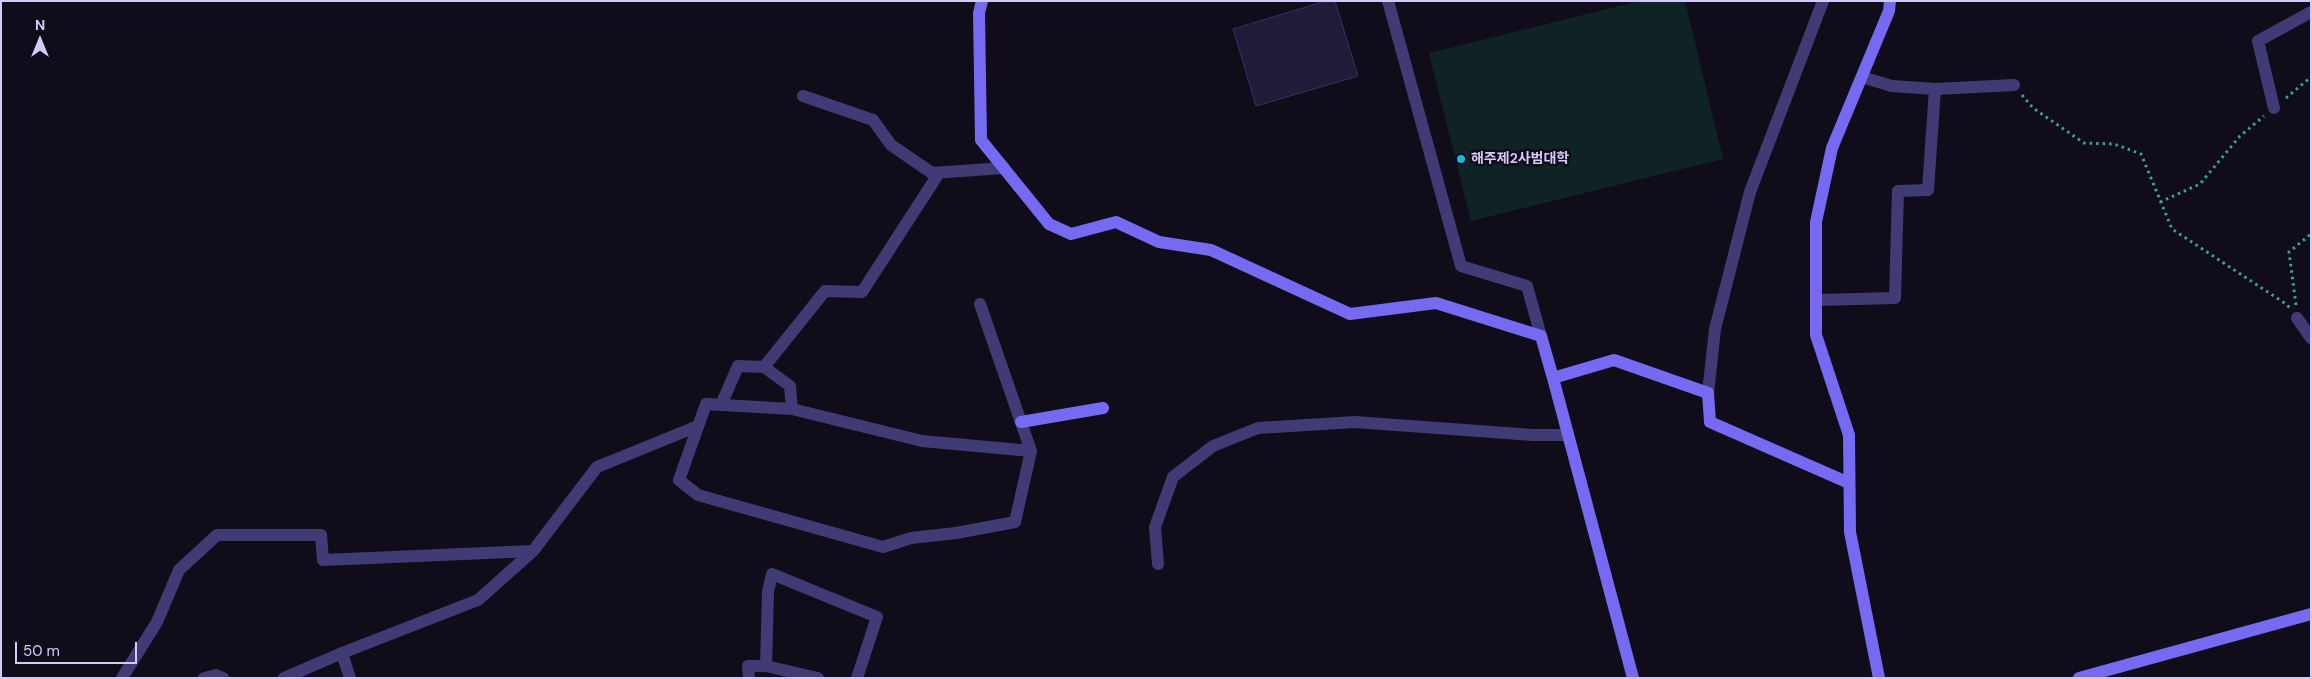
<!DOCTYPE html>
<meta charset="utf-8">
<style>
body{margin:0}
#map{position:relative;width:2312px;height:679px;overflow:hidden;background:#100c1a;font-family:"DM Sans",sans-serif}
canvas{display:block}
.frame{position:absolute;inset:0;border:2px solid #d3cafa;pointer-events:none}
.north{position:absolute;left:15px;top:15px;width:50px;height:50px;-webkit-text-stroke:4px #100c1a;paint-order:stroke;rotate:0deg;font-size:14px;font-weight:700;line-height:20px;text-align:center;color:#d3cafa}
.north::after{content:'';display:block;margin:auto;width:18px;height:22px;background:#d3cafa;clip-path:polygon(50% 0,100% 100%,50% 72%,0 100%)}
.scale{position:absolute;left:15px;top:642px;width:122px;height:22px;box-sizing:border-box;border:2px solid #d3cafa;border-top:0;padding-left:6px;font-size:15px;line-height:18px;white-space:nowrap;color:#d3cafa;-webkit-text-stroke:4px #100c1a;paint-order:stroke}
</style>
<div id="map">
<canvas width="2312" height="679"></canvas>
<div class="frame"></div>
<div class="north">N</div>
<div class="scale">50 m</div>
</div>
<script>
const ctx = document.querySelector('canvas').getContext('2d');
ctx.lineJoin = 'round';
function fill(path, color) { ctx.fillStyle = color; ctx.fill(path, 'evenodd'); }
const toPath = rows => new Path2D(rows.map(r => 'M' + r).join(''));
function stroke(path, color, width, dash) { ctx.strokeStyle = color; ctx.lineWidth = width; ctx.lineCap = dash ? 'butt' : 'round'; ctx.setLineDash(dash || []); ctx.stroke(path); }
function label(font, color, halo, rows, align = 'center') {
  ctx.font = font + ' "DM Sans","Noto Sans KR",sans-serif'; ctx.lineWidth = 5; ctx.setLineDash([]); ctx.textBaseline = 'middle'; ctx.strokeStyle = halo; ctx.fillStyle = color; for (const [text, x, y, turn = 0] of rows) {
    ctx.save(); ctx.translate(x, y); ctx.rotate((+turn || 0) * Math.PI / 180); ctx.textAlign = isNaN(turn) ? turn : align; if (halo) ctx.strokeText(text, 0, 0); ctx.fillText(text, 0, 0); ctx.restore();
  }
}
const green = toPath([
 [1639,1,1685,1,1723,159,1471,221,1429,53]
]);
const building = toPath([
 [1326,1,1335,1,1358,76,1256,106,1233,29,1326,1]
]);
const path = toPath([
 [2022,95,2033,108,2084,143,2114,144,2141,154,2172,229,2286,304,2290,308],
 [2286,98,2311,77],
 [2160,202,2200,184,2240,136,2264,116],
 [2296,305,2289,252,2311,234]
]);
const street = toPath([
 [1388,1,1461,266,1527,286,1541,336],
 [1862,77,1892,86,1935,89,2014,85],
 [803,96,873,120,891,145,932,173,1004,168],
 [2274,108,2258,41,2311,12],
 [939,173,862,292,825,291,764,367,790,386,792,409,922,441,1031,451,980,304],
 [1816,300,1895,298,1898,191,1928,190,1935,89],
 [2297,318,2311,338],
 [1708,393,1715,329,1750,192,1823,1],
 [721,405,738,366,764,367],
 [792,409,706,404,679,480,698,495,883,547,911,538,956,533,1015,522,1031,451],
 [1158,564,1155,527,1173,477,1213,446,1258,428,1355,422,1533,435,1568,435],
 [342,653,478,600,533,551,597,467,698,426],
 [766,666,768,592,772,574,877,617,857,678],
 [122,678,157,622,179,570,217,535,321,535,323,560,533,551],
 [204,678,216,675,223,678],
 [284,678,342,653,350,678],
 [749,678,748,666,766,666,818,678]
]);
const secondary = toPath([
 [982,1,979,13,981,140,1049,224,1071,234,1116,222,1159,242,1211,250,1350,314,1436,303,1541,336,1553,378,1614,360,1708,393,1710,422,1849,483],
 [1553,378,1633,678],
 [1021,422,1103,408],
 [1879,678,1850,532,1849,435,1816,335,1816,222,1832,148,1889,11,1890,1],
 [2079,678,2311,614]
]);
const markers = [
 [1461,159,5,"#13bcdd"]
];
const poiNames = [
 ["해주제2사범대학",1471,159]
];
fill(green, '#102324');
fill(building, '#221a39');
stroke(building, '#3c2e63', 1);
stroke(path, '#36a2a2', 3, [2.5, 4]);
stroke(street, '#413b75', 12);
stroke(secondary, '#7669f2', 12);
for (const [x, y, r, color] of markers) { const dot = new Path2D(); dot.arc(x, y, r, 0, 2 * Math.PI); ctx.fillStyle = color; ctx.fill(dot); stroke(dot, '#100c1a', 2); }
label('bold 14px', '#d3cafa', '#100c1a', poiNames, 'left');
</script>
